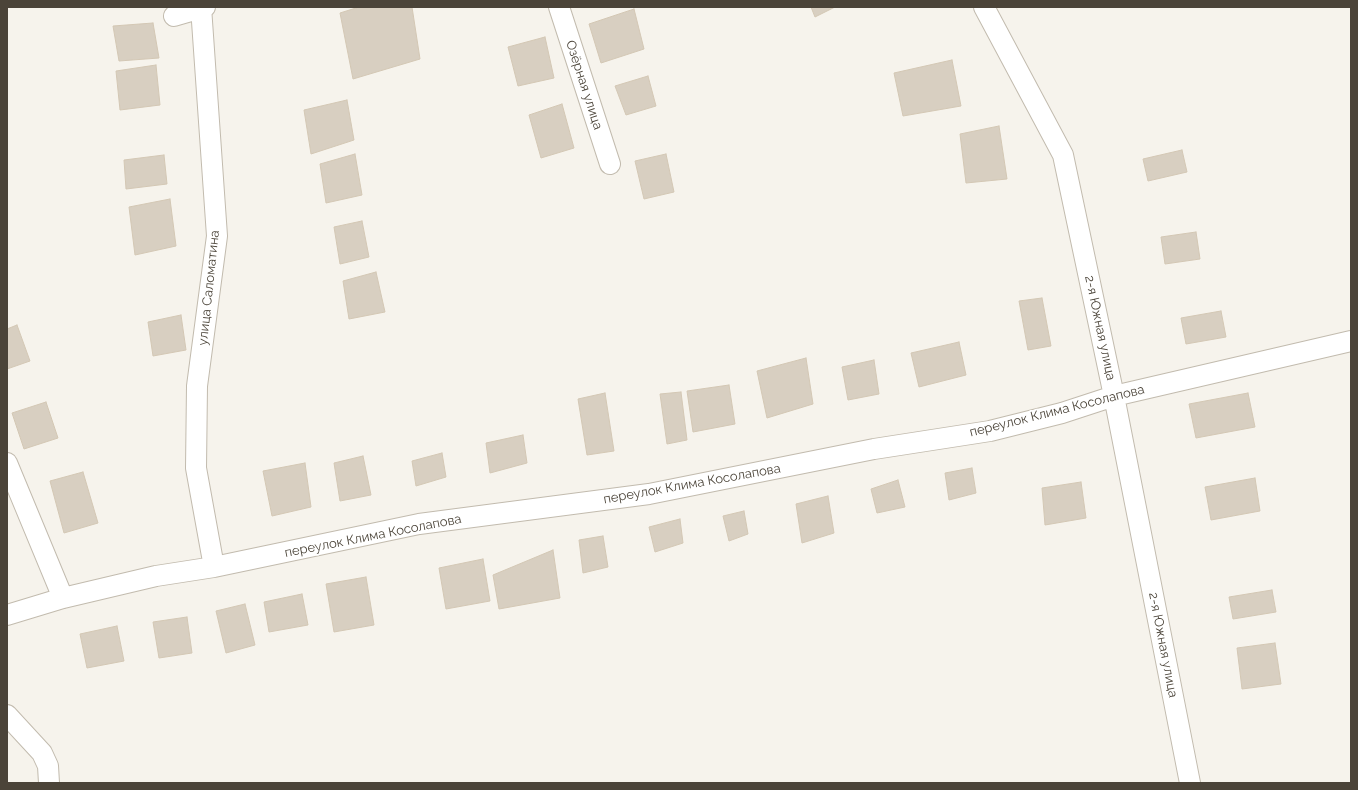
<!DOCTYPE html>
<meta charset="utf-8">
<style>
body{margin:0}
#map{position:relative;width:1358px;height:790px;overflow:hidden;background:#f6f3ec;font-family:Raleway,sans-serif}
canvas{display:block}
.frame{position:absolute;inset:0;border:8px solid #4b4439;pointer-events:none}
</style>
<div id="map">
<canvas width="1358" height="790"></canvas>
<div class="frame"></div>
</div>
<script>
const ctx = document.querySelector('canvas').getContext('2d');
ctx.lineJoin = 'round';
function fill(path, color) { ctx.fillStyle = color; ctx.fill(path, 'evenodd'); }
const toPath = rows => new Path2D(rows.map(r => 'M' + r).join(''));
function stroke(path, color, width, dash) { ctx.strokeStyle = color; ctx.lineWidth = width; ctx.lineCap = dash ? 'butt' : 'round'; ctx.setLineDash(dash || []); ctx.stroke(path); }
function label(font, color, halo, rows, align = 'center') {
  ctx.font = font + ' Raleway,sans-serif'; ctx.lineWidth = 3.5; ctx.setLineDash([]); ctx.textBaseline = 'middle'; ctx.strokeStyle = halo; ctx.fillStyle = color; for (const [text, x, y, turn = 0] of rows) {
    ctx.save(); ctx.translate(x, y); ctx.rotate((+turn || 0) * Math.PI / 180); ctx.textAlign = isNaN(turn) ? turn : align; if (halo) ctx.strokeText(text, 0, 0); ctx.fillText(text, 0, 0); ctx.restore();
  }
}
const building = toPath([
 [359,7,412,7,420,59,353,79,340,13,359,7],
 [811,7,835,7,815,17,811,7],
 [634,9,644,49,601,63,589,24,634,9],
 [153,23,159,58,119,61,113,26,153,23],
 [545,37,554,78,518,86,508,47,545,37],
 [952,60,961,106,903,116,894,73,952,60],
 [156,65,160,105,120,110,116,71,156,65],
 [648,76,656,106,626,115,615,86,648,76],
 [347,100,354,140,311,154,304,110,347,100],
 [562,104,574,148,541,158,529,115,562,104],
 [999,126,1007,179,966,183,960,134,999,126],
 [1182,150,1187,172,1148,181,1143,159,1182,150],
 [355,154,362,195,326,203,320,164,355,154],
 [666,154,674,192,644,199,635,161,666,154],
 [164,155,167,184,126,189,124,160,164,155],
 [170,199,176,246,135,255,129,207,170,199],
 [362,221,369,257,340,264,334,227,362,221],
 [1196,232,1200,259,1165,264,1161,237,1196,232],
 [376,272,385,312,349,319,343,281,376,272],
 [1042,298,1051,346,1028,350,1019,301,1042,298],
 [1221,311,1226,337,1186,344,1181,318,1221,311],
 [181,315,186,350,153,356,148,322,181,315],
 [17,325,30,361,7,369,7,329,17,325],
 [959,342,966,375,919,387,911,353,959,342],
 [806,358,813,404,767,418,757,371,806,358],
 [874,360,879,394,848,400,842,367,874,360],
 [729,385,735,424,693,432,687,391,729,385],
 [681,392,687,440,667,444,660,394,681,392],
 [605,393,614,451,587,455,578,399,605,393],
 [1248,393,1255,427,1196,438,1189,404,1248,393],
 [46,402,58,438,24,449,12,413,46,402],
 [523,435,527,463,490,473,486,443,523,435],
 [442,453,446,477,416,486,412,461,442,453],
 [363,456,371,495,340,501,334,463,363,456],
 [305,463,311,507,272,516,263,471,305,463],
 [972,468,976,493,949,500,945,473,972,468],
 [83,472,98,523,64,533,50,481,83,472],
 [1255,478,1260,511,1211,520,1205,487,1255,478],
 [898,480,905,507,877,513,871,489,898,480],
 [1081,482,1086,518,1045,525,1042,488,1081,482],
 [828,496,834,533,802,543,796,504,828,496],
 [744,511,748,534,729,541,723,516,744,511],
 [680,519,683,543,655,552,649,527,680,519],
 [603,536,608,567,583,573,579,540,603,536],
 [553,550,560,598,499,609,493,575,553,550],
 [483,559,490,601,446,609,439,568,483,559],
 [366,577,374,625,334,632,326,584,366,577],
 [1272,590,1276,612,1233,619,1229,597,1272,590],
 [302,594,308,625,269,632,264,602,302,594],
 [245,604,255,645,226,653,216,611,245,604],
 [187,617,192,653,159,658,153,622,187,617],
 [117,626,124,661,87,668,80,634,117,626],
 [1275,643,1281,684,1242,689,1237,648,1275,643]
]);
const street = toPath([
 [201,7,217,236,197,386,196,468,214,567],
 [559,7,610,164],
 [984,7,1063,155,1114,396,1190,783],
 [174,16,205,7],
 [7,463,63,598],
 [7,615,63,598,156,576,214,567,419,524,649,494,874,449,990,431,1062,413,1114,396,1351,341],
 [7,715,42,753,48,766,49,783]
]);
const streetNames = [
 ["Озёрная улица",584,85,72],
 ["улица Саломатина",209,288,-84],
 ["2-я Южная улица",1100,328,78],
 ["переулок Клима Косолапова",1057,411,-14],
 ["переулок Клима Косолапова",692,484,-10],
 ["переулок Клима Косолапова",373,536,-11],
 ["2-я Южная улица",1163,645,79]
];
fill(building, '#d8cfc1');
stroke(building, '#d3c7b4', 1);
stroke(street, '#c2bbae', 22);
stroke(street, '#fff', 20);
label('13px', '#4b4439', '#fff', streetNames);
</script>
